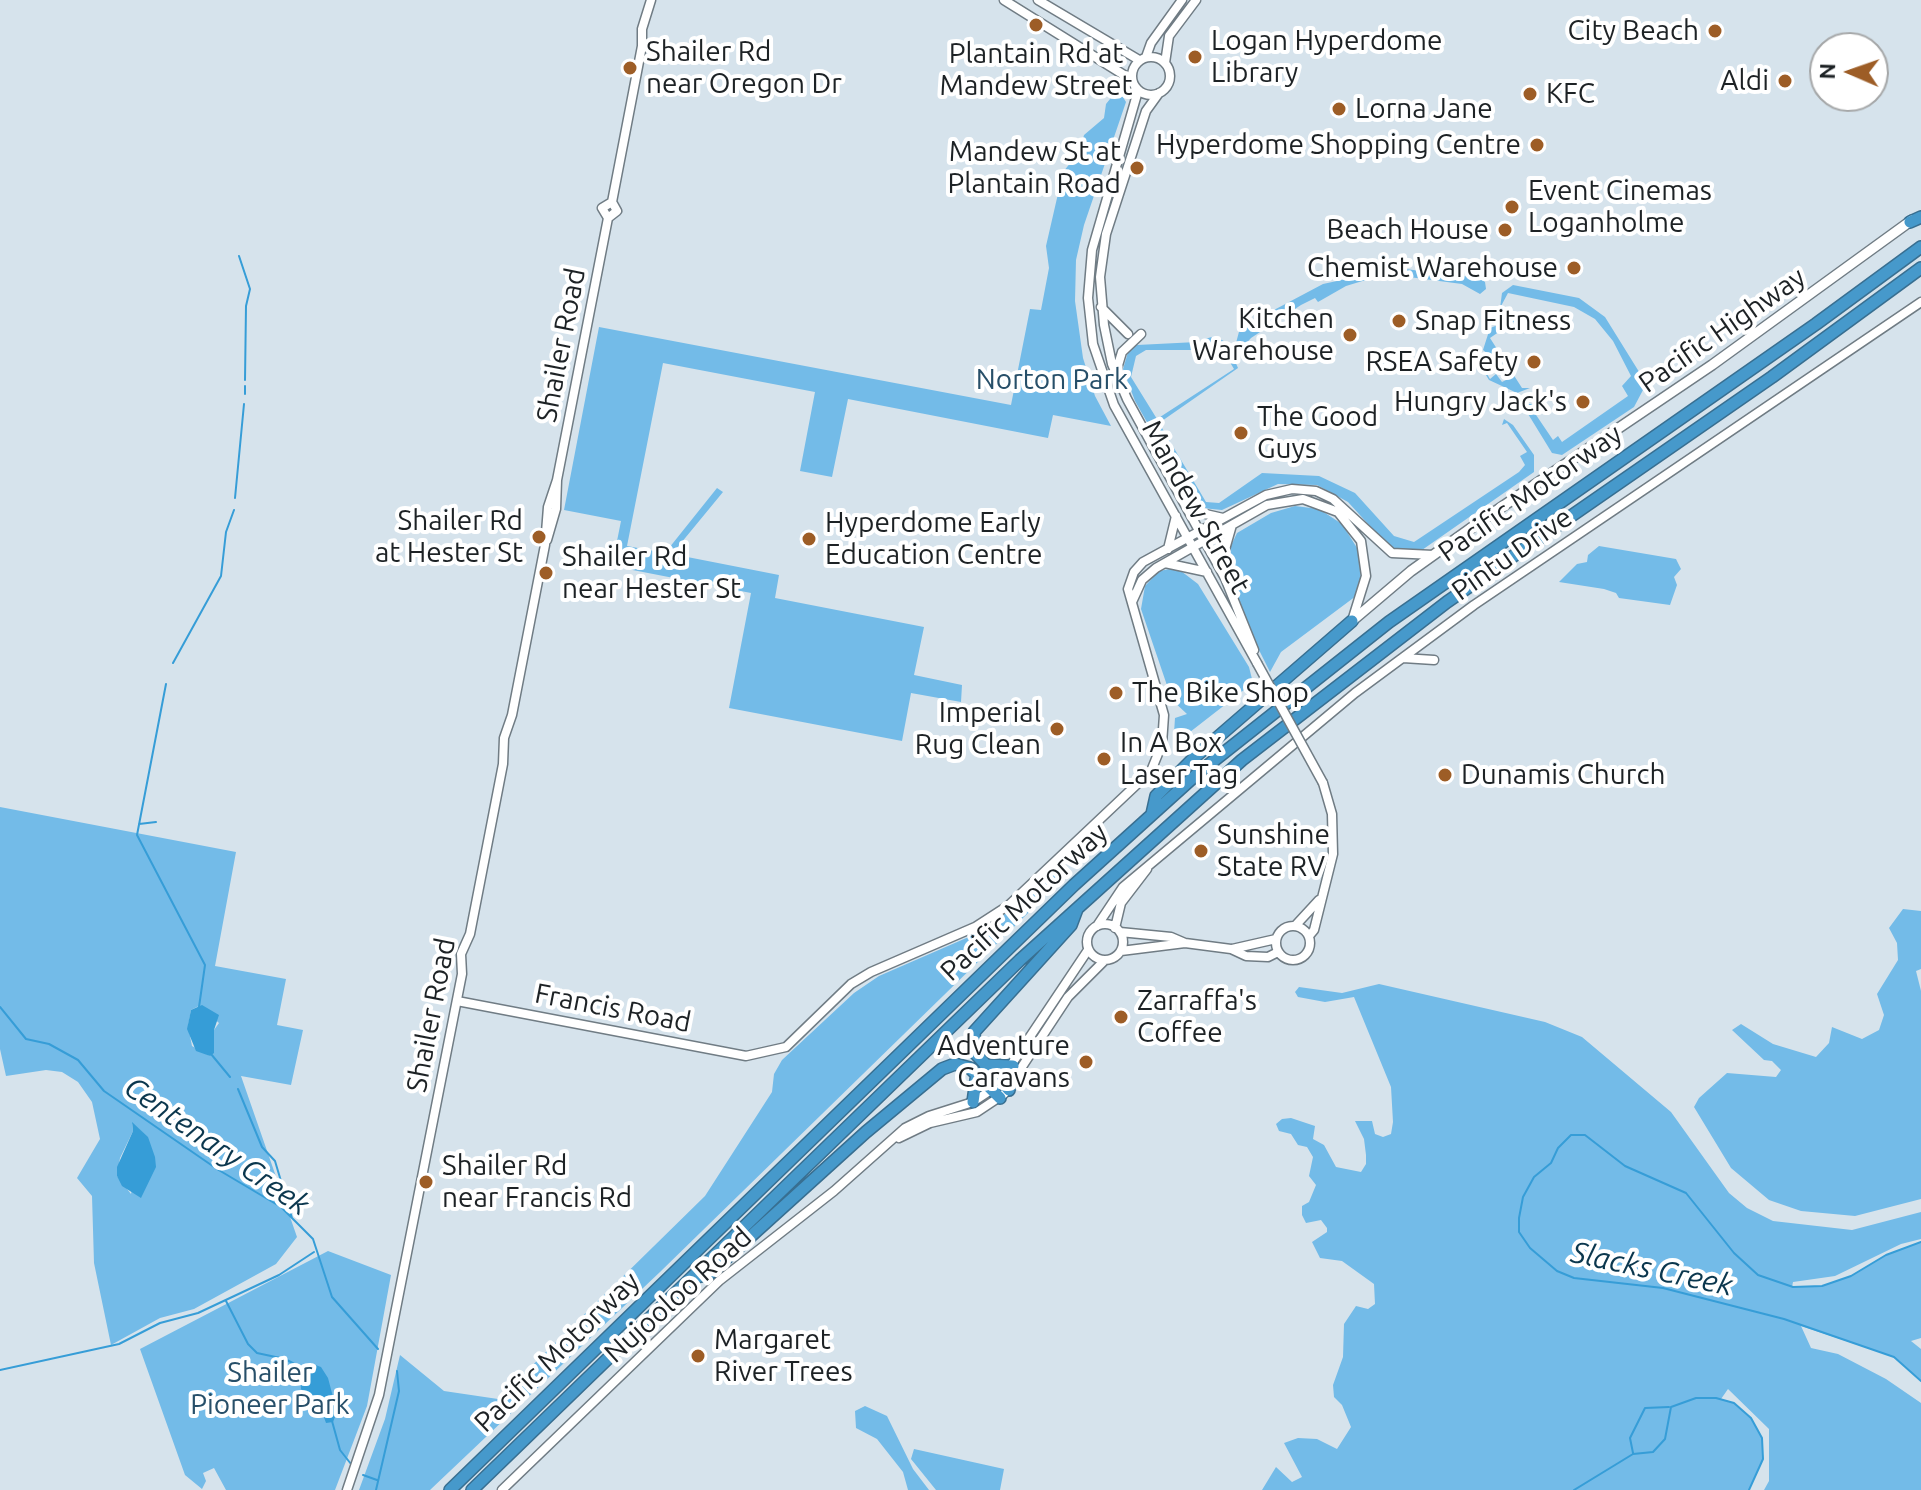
<!DOCTYPE html>
<style>
body{margin:0}
#map{position:relative;width:1921px;height:1490px;overflow:hidden;background:#d6e3ec;font-family:Ubuntu,sans-serif}
canvas{display:block}
.north{position:absolute;left:1809px;top:32px;width:80px;height:80px;box-sizing:border-box;background:#fff;border:2px solid #a5a7a8;border-radius:50%;rotate:272deg;font-size:22px;font-weight:700;line-height:32px;text-align:center;color:#1d2225}
.north::after{content:'';display:block;margin:auto;width:28px;height:36px;background:#9d5d26;clip-path:polygon(50% 0,100% 100%,50% 72%,0 100%)}
</style>
<div id="map">
<canvas width="1921" height="1490"></canvas>
<div class="north">N</div>
</div>
<script>
const ctx = document.querySelector('canvas').getContext('2d');
ctx.lineJoin = 'round';
function fill(path, color) { ctx.fillStyle = color; ctx.fill(path, 'evenodd'); }
const toPath = rows => new Path2D(rows.map(r => 'M' + r).join(''));
function stroke(path, color, width, dash) { ctx.strokeStyle = color; ctx.lineWidth = width; ctx.lineCap = dash ? 'butt' : 'round'; ctx.setLineDash(dash || []); ctx.stroke(path); }
function label(font, color, halo, rows, align = 'center') {
  ctx.font = font + ' Ubuntu,sans-serif'; ctx.lineWidth = 8; ctx.setLineDash([]); ctx.textBaseline = 'middle'; ctx.strokeStyle = halo; ctx.fillStyle = color; for (const [text, x, y, turn = 0] of rows) {
    ctx.save(); ctx.translate(x, y); ctx.rotate((+turn || 0) * Math.PI / 180); ctx.textAlign = isNaN(turn) ? turn : align; if (halo) ctx.strokeText(text, 0, 0); ctx.fillText(text, 0, 0); ctx.restore();
  }
}
const green = toPath([
 [1118,89,1126,102,1084,225,1076,260,1075,301,1083,358,1095,396,1111,426,1053,415,1048,438,848,399,832,477,800,471,815,392,663,363,627,546,665,553,717,488,723,492,672,554,779,575,775,598,924,627,914,675,962,685,961,702,911,693,902,741,729,708,751,593,612,566,621,521,564,510,599,327,1011,405,1030,309,1041,310,1049,268,1046,246,1063,172,1080,151,1084,135,1104,118,1106,104],
 [1397,268,1479,278,1485,282,1486,289,1480,294,1462,284,1409,277,1369,279,1346,286,1318,302,1315,298,1301,305,1251,338,1242,348,1236,343,1240,328,1323,284],
 [1513,285,1579,298,1605,317,1641,375,1643,390,1634,407,1562,455,1552,453,1525,409,1527,404,1536,404,1532,409,1553,440,1558,436,1562,442,1628,396,1622,386,1631,376,1613,341,1595,319,1574,307,1508,293,1500,308,1502,293],
 [1522,316,1490,338,1522,388,1530,388,1517,393,1489,380,1481,367,1485,361,1490,365,1484,369,1490,379,1496,374,1502,382,1506,380,1510,374,1499,355,1493,358,1483,350,1490,328],
 [1215,336,1227,343,1238,368,1159,423,1206,502,1219,503,1262,473,1319,476,1355,493,1394,536,1414,542,1519,472,1525,465,1520,456,1527,452,1507,423,1502,425,1504,419,1513,425,1534,455,1534,472,1422,550,1412,553,1389,547,1348,502,1317,485,1278,484,1222,510,1202,508,1192,502,1135,401,1123,369,1129,349,1137,345,1197,342,1198,346,1192,350,1146,350,1136,356,1131,377,1157,419,1234,369,1231,364,1235,361,1223,342,1206,346,1205,339],
 [1295,506,1319,509,1342,524,1359,551,1361,581,1356,596,1281,652,1270,672,1252,636,1227,565,1227,554,1237,533,1271,513],
 [1599,546,1676,559,1681,569,1674,577,1677,585,1670,605,1619,598,1616,593,1604,589,1559,582,1577,564,1587,562,1588,555],
 [1170,569,1181,571,1198,584,1249,667,1253,683,1181,739,1174,733,1175,718,1187,714,1172,700,1141,609,1145,586,1159,571],
 [0,807,236,852,215,966,286,979,277,1025,303,1030,291,1085,241,1076,297,1237,276,1264,194,1309,160,1318,111,1345,94,1263,92,1196,77,1178,100,1139,92,1102,78,1082,62,1072,46,1070,6,1076,0,1049],
 [199,1006,219,1023,214,1030,210,1056,192,1046,188,1026,191,1010],
 [132,1123,143,1133,131,1194,117,1176,120,1158,133,1131],
 [1058,868,1065,877,660,1272,430,1490,359,1490,385,1419,400,1355,444,1391,498,1399,705,1196,772,1092,774,1074,782,1060,854,993,879,976,987,929],
 [1903,909,1921,911,1921,969,1916,971,1921,991,1921,1199,1855,1216,1801,1211,1769,1200,1731,1168,1694,1107,1699,1098,1727,1073,1776,1077,1781,1070,1772,1061,1764,1060,1732,1030,1741,1024,1773,1044,1816,1057,1829,1043,1832,1027,1862,1039,1879,1030,1884,1015,1877,994,1898,960,1897,943,1889,928],
 [1379,984,1545,1022,1582,1037,1671,1112,1729,1193,1747,1208,1773,1221,1852,1230,1921,1212,1921,1239,1901,1244,1835,1276,1793,1282,1792,1287,1822,1286,1851,1276,1886,1255,1921,1242,1921,1338,1911,1341,1921,1349,1921,1381,1894,1357,1801,1326,1811,1348,1838,1354,1886,1379,1921,1403,1921,1490,1764,1490,1769,1481,1769,1429,1728,1389,1721,1399,1734,1403,1751,1418,1762,1438,1763,1459,1749,1490,1262,1490,1276,1467,1292,1482,1302,1477,1284,1443,1298,1438,1317,1439,1337,1449,1351,1427,1342,1405,1334,1397,1333,1385,1343,1357,1344,1324,1356,1306,1368,1309,1375,1304,1374,1284,1342,1261,1320,1258,1312,1242,1327,1232,1327,1228,1321,1220,1306,1223,1302,1215,1302,1206,1309,1202,1316,1185,1309,1176,1313,1157,1307,1147,1298,1145,1291,1134,1279,1131,1276,1124,1282,1119,1291,1118,1315,1126,1313,1139,1324,1145,1336,1167,1361,1172,1366,1164,1366,1155,1364,1139,1355,1121,1372,1121,1375,1134,1383,1137,1391,1134,1393,1122,1391,1087,1354,997,1325,1002,1298,997,1295,992,1299,987,1342,993],
 [328,1251,391,1275,367,1406,335,1490,226,1490,214,1468,203,1473,206,1481,202,1489,185,1475,140,1349],
 [865,1406,887,1416,913,1469,929,1490,908,1490,903,1472,877,1439,856,1428,855,1411],
 [914,1449,1004,1469,1000,1490,936,1490,911,1459]
]);
const water = toPath([
 [202,1005,219,1015,214,1030,214,1053,210,1056,196,1051,187,1029,191,1010],
 [132,1122,148,1137,155,1157,156,1167,141,1198,122,1186,117,1176,117,1167,133,1131],
 [310,1363,321,1367,328,1378,337,1412,333,1422,326,1423,320,1406,309,1401,301,1389,300,1370]
]);
const stream = toPath([
 [239,256,250,289,246,306,245,380],
 [245,386,245,394],
 [235,498,244,404],
 [173,663,221,576,226,532,234,510],
 [166,684,137,835,205,965,199,1007],
 [139,824,156,822],
 [0,1007,26,1039,49,1044,78,1060,104,1091,217,1169,281,1207,313,1239,332,1297,378,1349],
 [211,1054,230,1077],
 [238,1089,262,1147,275,1161,292,1218],
 [1921,1242,1886,1255,1851,1276,1822,1286,1793,1287,1758,1275,1734,1253,1686,1193,1625,1166,1585,1135,1571,1135,1558,1148,1551,1163,1534,1177,1523,1197,1519,1218,1519,1232,1530,1248,1557,1271,1574,1278,1663,1288,1784,1319,1894,1357,1921,1381],
 [226,1301,248,1344,257,1353,285,1359,302,1368],
 [0,1370,119,1344,160,1323,198,1313,279,1275,314,1252],
 [332,1421,340,1450,351,1464],
 [1633,1453,1630,1438,1645,1408,1669,1407],
 [363,1475,377,1480],
 [376,1490,399,1391,397,1371],
 [1574,1490,1633,1454,1653,1452,1665,1439,1671,1407,1696,1398,1716,1398,1734,1403,1751,1418,1762,1438,1763,1459,1749,1490]
]);
const tertiary = toPath([
 [1004,0,1132,80],
 [1038,0,1139,60],
 '1132 76a19 19 0 1 1 38 0a19 19 0 1 1-38 0Z',
 [1146,57,1151,43,1182,0],
 [1165,63,1169,36,1196,0],
 [1138,91,1092,250,1088,298,1093,344,1114,405,1257,663],
 [1159,93,1146,111,1106,234,1100,277,1104,325,1112,364,1127,399,1225,578,1254,650],
 [612,202,642,46,642,29,651,0],
 [608,218,602,208,612,202],
 [608,218,617,211,612,202],
 [1101,307,1128,334],
 [1116,372,1122,352,1141,334],
 [1188,510,1223,518],
 [547,540,556,509,557,480],
 [1168,549,1176,516],
 [1165,563,1207,572],
 [1220,567,1232,525],
 [1132,602,1142,580,1156,568,1267,505,1303,499,1338,512,1361,541,1366,576,1352,621],
 [1403,658,1434,660],
 '1087 942a18 18 0 1 1 36 0a18 18 0 1 1-36 0Z',
 '1276 943a17 17 0 1 1 34 0a17 17 0 1 1-34 0Z',
 [1097,926,1123,887,1355,693,1474,605,1921,302],
 [1295,926,1319,900],
 [1115,928,1121,903,1147,869],
 [1120,932,1171,937,1185,943,1231,949,1246,956,1268,957,1278,952],
 [1309,936,1314,930,1333,854,1332,814,1323,783],
 [1232,949,1276,939],
 [1121,951,1185,943],
 [457,1001,746,1056,786,1047,851,984,871,972,975,927,1009,905,1151,771,1162,744,1164,715,1128,589,1134,572,1143,562,1266,495,1292,489,1316,491,1333,499,1392,553,1433,555],
 [899,1138,930,1123,977,1112,1004,1094,1068,997,1104,961],
 [347,1490,379,1395,462,974,461,954,470,934,503,764,504,738,512,715,545,545,548,507,557,480,608,218],
 [502,1490,719,1281,834,1191,905,1128,929,1116,973,1102,997,1086,1088,950]
]);
const secondary = toPath([
 [1352,621,1411,571,1481,521,1712,365,1912,220]
]);
const motorway = toPath([
 [1910,222,1921,217],
 [1152,814,1156,796,1196,756,1352,621],
 [985,1065,1013,1066],
 [1009,1090,975,1053,974,1032,1071,925,1077,909],
 [973,1102,977,1073],
 [693,1278,709,1274,866,1132,942,1069,955,1064,970,1068,1000,1098],
 [450,1490,1074,885,1197,774,1389,622,1816,324,1921,247],
 [472,1490,1020,960,1242,760,1447,602,1772,377,1921,268]
]);
const tertiaryBridge = toPath([
 [1257,663,1323,783]
]);
const markers = [
 [1036,25,8,"#9d5d26"],
 [1715,31,8,"#9d5d26"],
 [1195,57,8,"#9d5d26"],
 [630,68,8,"#9d5d26"],
 [1785,81,8,"#9d5d26"],
 [1530,94,8,"#9d5d26"],
 [1339,109,8,"#9d5d26"],
 [1537,145,8,"#9d5d26"],
 [1137,168,8,"#9d5d26"],
 [1512,207,8,"#9d5d26"],
 [1505,230,8,"#9d5d26"],
 [1574,268,8,"#9d5d26"],
 [1399,321,8,"#9d5d26"],
 [1350,335,8,"#9d5d26"],
 [1534,362,8,"#9d5d26"],
 [1583,402,8,"#9d5d26"],
 [1241,433,8,"#9d5d26"],
 [539,537,8,"#9d5d26"],
 [809,539,8,"#9d5d26"],
 [546,573,8,"#9d5d26"],
 [1116,693,8,"#9d5d26"],
 [1057,729,8,"#9d5d26"],
 [1104,759,8,"#9d5d26"],
 [1445,775,8,"#9d5d26"],
 [1201,851,8,"#9d5d26"],
 [1121,1017,8,"#9d5d26"],
 [1086,1062,8,"#9d5d26"],
 [426,1182,8,"#9d5d26"],
 [698,1356,8,"#9d5d26"]
];
const poiNames = [
 ["City Beach",1699,31,"right"],
 ["Logan Hyperdome",1211,41],
 ["Library",1211,73],
 ["Shailer Rd",646,52],
 ["near Oregon Dr",646,84],
 ["Plantain Rd at",1036,54,"center"],
 ["Mandew Street",1036,86,"center"],
 ["Aldi",1769,81,"right"],
 ["KFC",1546,94],
 ["Lorna Jane",1355,109],
 ["Hyperdome Shopping Centre",1521,145,"right"],
 ["Mandew St at",1121,152,"right"],
 ["Plantain Road",1121,184,"right"],
 ["Event Cinemas",1528,191],
 ["Loganholme",1528,223],
 ["Beach House",1489,230,"right"],
 ["Chemist Warehouse",1558,268,"right"],
 ["Kitchen",1334,319,"right"],
 ["Warehouse",1334,351,"right"],
 ["Snap Fitness",1415,321],
 ["RSEA Safety",1518,362,"right"],
 ["Hungry Jack's",1567,402,"right"],
 ["The Good",1257,417],
 ["Guys",1257,449],
 ["Shailer Rd",523,521,"right"],
 ["at Hester St",523,553,"right"],
 ["Hyperdome Early",825,523],
 ["Education Centre",825,555],
 ["Shailer Rd",562,557],
 ["near Hester St",562,589],
 ["The Bike Shop",1132,693],
 ["Imperial",1041,713,"right"],
 ["Rug Clean",1041,745,"right"],
 ["In A Box",1120,743],
 ["Laser Tag",1120,775],
 ["Dunamis Church",1461,775],
 ["Sunshine",1217,835],
 ["State RV",1217,867],
 ["Zarraffa's",1137,1001],
 ["Coffee",1137,1033],
 ["Adventure",1070,1046,"right"],
 ["Caravans",1070,1078,"right"],
 ["Shailer Rd",442,1166],
 ["near Francis Rd",442,1198],
 ["Margaret",714,1340],
 ["River Trees",714,1372]
];
const streetNames = [
 ["Pacific Highway",1722,330,-35],
 ["Shailer Road",561,345,-79],
 ["Pacific Motorway",1530,493,-35],
 ["Mandew Street",1196,507,61],
 ["Pintu Drive",1512,554,-35],
 ["Pacific Motorway",1024,902,-43],
 ["Francis Road",613,1008,11],
 ["Shailer Road",431,1015,-79],
 ["Nujooloo Road",678,1295,-42],
 ["Pacific Motorway",557,1352,-44]
];
const parkNames = [
 ["Norton Park",1052,380],
 ["Shailer",270,1373],
 ["Pioneer Park",270,1405]
];
const waterNames = [
 ["Centenary Creek",217,1146,35],
 ["Slacks Creek",1652,1269,12]
];
fill(green, '#73bbe8');
fill(water, '#369dd7');
stroke(stream, '#369dd7', 2);
stroke(tertiary, '#707c84', 11);
stroke(secondary, '#707c84', 12);
stroke(motorway, '#386f91', 14);
stroke(tertiary, '#fff', 8);
stroke(secondary, '#fff', 9);
stroke(motorway, '#4699cb', 11);
stroke(tertiaryBridge, '#707c84', 11, []);
stroke(tertiaryBridge, '#fff', 8);
for (const [x, y, r, color] of markers) { const dot = new Path2D(); dot.arc(x, y, r, 0, 2 * Math.PI); ctx.fillStyle = color; ctx.fill(dot); stroke(dot, '#fff', 3); }
label('28px', '#1d2225', '#fff', poiNames, 'left');
label('28px', '#1d2225', '#fff', streetNames);
label('28px', '#274f69', '#fff', parkNames);
label('italic 30px', '#0b374e', '#fff', waterNames);
</script>
